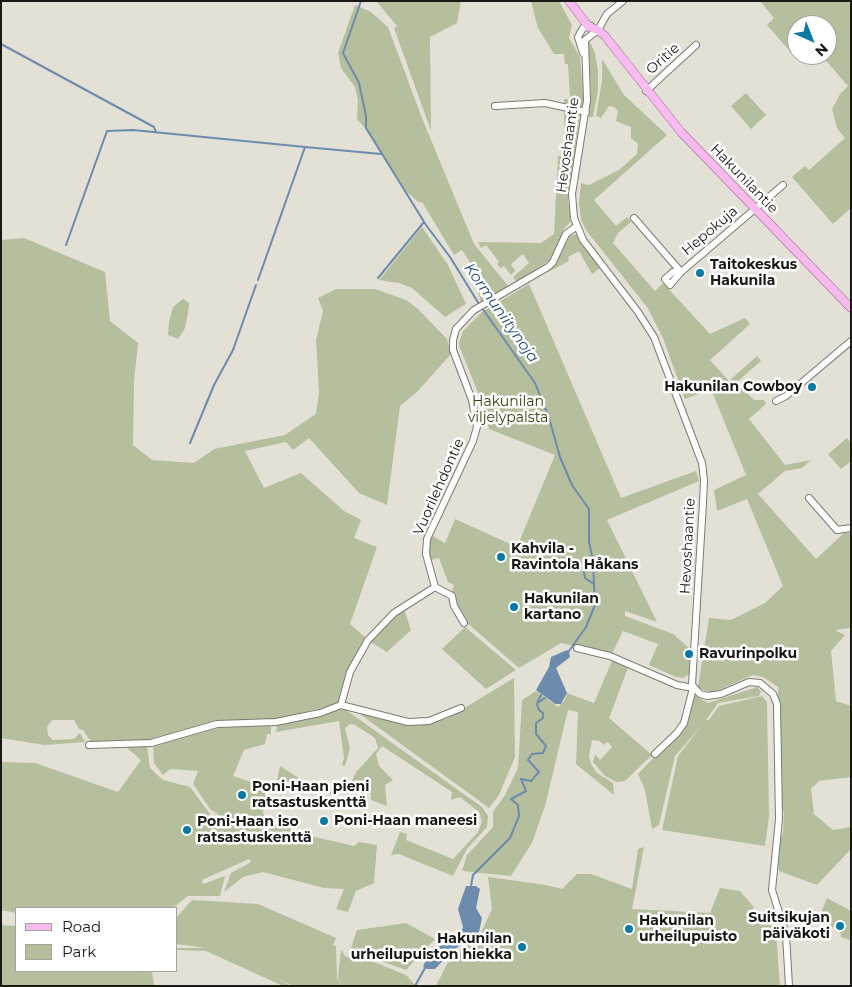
<!DOCTYPE html>
<meta charset="utf-8">
<style>
body{margin:0}
#map{position:relative;width:852px;height:987px;overflow:hidden;background:#e3e1d6;font-family:Montserrat,sans-serif}
canvas{display:block}
.frame{position:absolute;inset:0;border:2px solid #191814;pointer-events:none}
.legend{position:absolute;left:15px;top:907px;width:162px;height:65px;box-sizing:border-box;background:#fff;border:1px solid #a3a3a1;margin:0;padding:6px 9px;list-style:none;font-size:15px;color:#191814}
.legend li{display:flex;align-items:center;gap:10px;height:25px}
.legend b{width:25px;border:1px solid #a3a3a1}
.north{position:absolute;left:787px;top:15px;width:50px;height:50px;box-sizing:border-box;background:#fff;border:1px solid #a3a3a1;border-radius:50%;rotate:136deg;font-size:14px;font-weight:700;line-height:20px;text-align:center;color:#191814}
.north::after{content:'';display:block;margin:auto;width:18px;height:22px;background:#097aa3;clip-path:polygon(50% 0,100% 100%,50% 72%,0 100%)}
</style>
<div id="map">
<canvas width="852" height="987"></canvas>
<div class="frame"></div>
<ul class="legend">
<li><b style="height:6px;background:#f7bbee"></b>Road</li>
<li><b style="height:14px;background:#b5bf9e"></b>Park</li>
</ul>
<div class="north">N</div>
</div>
<script>
const ctx = document.querySelector('canvas').getContext('2d');
ctx.lineJoin = 'round';
function fill(path, color) { ctx.fillStyle = color; ctx.fill(path, 'evenodd'); }
const toPath = rows => new Path2D(rows.map(r => 'M' + r).join(''));
function stroke(path, color, width, dash) { ctx.strokeStyle = color; ctx.lineWidth = width; ctx.lineCap = dash ? 'butt' : 'round'; ctx.setLineDash(dash || []); ctx.stroke(path); }
function label(font, color, halo, rows, align = 'center') {
  ctx.font = font + ' Montserrat,sans-serif'; ctx.lineWidth = 5; ctx.setLineDash([]); ctx.textBaseline = 'middle'; ctx.strokeStyle = halo; ctx.fillStyle = color; for (const [text, x, y, turn = 0] of rows) {
    ctx.save(); ctx.translate(x, y); ctx.rotate((+turn || 0) * Math.PI / 180); ctx.textAlign = isNaN(turn) ? turn : align; if (halo) ctx.strokeText(text, 0, 0); ctx.fillText(text, 0, 0); ctx.restore();
  }
}
const green = toPath([
 [461,1,457,23,430,37,431,131,394,28,397,26,377,2],
 [531,1,559,1,572,25,569,38,580,57,584,107,564,103,564,99,570,99,568,64,565,64,564,54,554,54,538,28],
 [760,1,851,1,851,208,833,224,792,177,805,166,809,170,845,138,837,128,832,109,840,94,848,86,821,55,827,55,827,25,797,25,797,53,794,56,767,25,774,18],
 [355,5,371,12,388,27,422,118,474,244,509,287,481,303,471,264,462,250,454,255,422,202,418,202,406,191,370,134,357,119,358,100,355,87,341,68,338,53],
 [589,40,595,53,598,70,598,91,593,117,589,117,591,88,588,46],
 [602,59,624,95,667,135,594,200,616,226,627,217,631,222,618,233,613,243,655,291,663,283,710,334,745,318,750,324,710,360,729,381,757,356,761,361,737,382,754,400,764,400,766,404,749,419,785,465,811,460,802,468,785,471,758,494,816,559,844,533,851,533,851,628,835,630,845,635,831,651,836,701,851,706,851,777,819,781,811,789,814,814,833,830,851,827,851,849,817,885,779,871,777,847,783,833,784,813,781,801,778,687,763,677,753,675,714,692,705,691,698,687,709,618,731,620,765,603,783,586,747,499,717,511,714,490,746,475,711,389,685,399,663,338,647,307,586,230,581,219,579,203,581,183,589,185,619,170,637,154,638,144,631,138,631,127,616,121,618,111,614,107,609,106,601,118,596,116,602,81],
 [746,93,766,115,751,129,731,106],
 [566,110,580,113,568,201,571,221,564,229,550,260,517,282,513,277,529,263,523,254,511,264,515,271,511,275,504,266,500,268,497,264,499,262,486,245,481,248,478,242,541,243,554,234,558,156,565,156,564,113],
 [422,227,448,265,466,304,445,317,412,288,399,283,379,280],
 [576,234,600,268,592,274,579,251,568,257,569,261,550,271,570,236],
 [24,238,105,272,110,321,138,343,134,381,133,445,152,460,194,463,214,449,285,435,316,414,319,393,316,340,323,311,318,298,336,289,375,289,406,300,418,309,447,339,451,354,417,392,400,406,387,505,359,493,309,438,293,450,286,442,245,451,264,488,301,473,344,511,361,520,354,538,377,547,350,624,366,638,339,704,275,719,219,721,149,741,91,742,83,730,79,729,74,720,52,720,47,727,48,735,53,740,74,739,80,733,85,742,44,745,1,738,1,240],
 [529,284,621,498,696,471,699,481,607,520,657,622,625,611,625,616,673,634,688,647,687,656,690,657,689,674,684,678,676,677,649,665,658,644,623,631,612,654,561,643,519,668,466,622,451,593,454,585,448,582,439,558,431,560,428,553,431,535,445,543,455,519,517,547,555,455,489,429,483,405,460,348,459,343,463,331,482,312],
 [183,299,189,303,189,307,185,328,178,339,168,335,169,322,173,307],
 [847,438,851,443,851,461,841,469,828,454],
 [404,609,411,630,408,633,387,652,369,641,387,621],
 [465,627,516,670,486,689,442,649],
 [612,661,628,668,609,718,652,755,625,781,616,782,605,776,593,762,595,754,600,760,612,747,608,742,603,745,600,741,592,740,589,756,591,764,597,773,613,783,614,795,576,764,578,712,568,710,545,806,532,843,511,876,462,871,467,855,493,827,493,812,505,795,518,768,522,700,536,691,558,707,565,700,567,693,594,703],
 [514,678,515,757,499,795,489,808,357,712,366,712,410,725,429,723,446,719],
 [757,687,761,691,759,696,718,703,706,720,709,720,719,706,762,696,767,702,769,816,765,846,662,830,678,756,701,726,675,756,659,825,652,829,645,790,638,774,686,724,694,695,708,703],
 [338,710,346,710,482,807,488,816,487,827,467,849,453,876,399,854,391,855,400,832,407,834,406,840,453,859,478,832,482,821,479,812,460,797,451,800,452,792,382,746,376,754,379,766,393,780,385,785,387,806,371,800,371,794,347,789,357,771,378,748,375,738,355,725,350,724,345,728,350,748,345,766,342,765,344,758,339,721,276,732,277,724,320,716],
 [271,725,271,734,267,734,265,744,244,750,233,776,266,787,263,813,266,822,289,828,294,832,354,846,359,842,377,845,374,883,356,891,348,912,336,909,344,889,324,888,263,872,243,877,224,892,231,873,251,862,249,859,202,880,203,884,225,876,220,896,188,896,173,908,16,908,16,913,1,910,1,762,35,763,118,792,141,760,126,747,147,746,150,768,163,780,190,787,210,814,206,818,209,822,217,820,218,814,210,809,193,784,198,771,170,769,163,775,154,763,153,745,220,727],
 [280,766,311,786,328,790,334,789,337,784,346,793,336,792,333,795,299,784,277,780],
 [644,847,632,909,710,913,720,888,740,891,753,906,754,913,773,927,776,932,780,986,436,986,447,964,481,933,492,909,488,877,546,885,562,889,577,874,591,874,632,889,638,849],
 [827,898,851,911,850,940,841,937,840,929,830,926,820,915],
 [192,900,258,904,336,938,333,945,336,946,337,977,341,986,293,986,276,978,291,986,283,986,206,951,176,950,176,948,206,948,176,944,176,918],
 [406,923,435,939,406,970,367,956,349,954,357,930],
 [1,925,16,926,16,971,152,971,154,986,1,986],
 [341,949,345,956,355,960,364,958,406,975,416,986,341,986,338,977]
]);
const water = toPath([
 [567,650,569,651,570,657,556,668,567,693,561,704,555,704,536,690,549,667,551,657],
 [466,886,476,886,480,889,476,908,482,918,479,932,452,951,435,969,427,969,423,967,425,962,434,955,443,941,461,932,463,927,458,909]
]);
const stream = toPath([
 [361,1,343,53,359,83,366,116,366,128,426,225,450,257,479,304],
 [1,44,154,127,156,132],
 [66,245,107,131,133,130,305,147],
 [378,278,424,222],
 [258,280,305,147,381,154],
 [482,308,535,383,549,418,560,457,572,485,589,509,589,542,593,561,595,605,586,627,569,651],
 [190,443,214,385,233,350,256,285],
 [593,566,584,572,585,578,594,584],
 [539,702,545,698],
 [471,886,473,875,510,838,519,816,518,805,511,799,526,791,521,779,531,781,539,772,528,760,532,754,543,753,546,746,536,734,536,723,543,718,543,713,539,710,537,704,541,695],
 [415,986,425,968]
]);
const minor = toPath([
 [623,1,607,14,598,30,585,40,587,100,572,194,574,218,583,240,638,312,654,337,702,463,704,480,703,503,692,685,700,694,707,696,721,694,749,682,760,683,773,694,777,704,779,819,772,890,786,935,789,986],
 [583,53,578,37,583,28,591,26],
 [646,91,696,45],
 [495,106,545,103,586,112],
 [634,218,681,272,783,185],
 [673,272,681,272,670,285,665,279,673,272],
 [776,401,786,396,851,341],
 [809,498,837,530,851,528],
 [435,587,452,596,454,606,464,623],
 [577,648,610,656,677,685,693,688,684,723,677,733,655,754],
 [341,705,350,672,368,640,394,613,435,587,426,554,427,539,473,441,477,427,472,400,453,350,453,340,456,329,474,310,548,267,553,262,566,234,577,226],
 [341,705,408,722,429,721,461,708],
 [89,745,151,743,217,724,276,722,320,713,341,705]
]);
const major = toPath([
 [569,1,589,27,598,30,605,36,681,132,851,308]
]);
const markers = [
 [700,273,5,"#097aa3"],
 [812,387,5,"#097aa3"],
 [501,557,5,"#097aa3"],
 [514,607,5,"#097aa3"],
 [689,654,5,"#097aa3"],
 [242,795,5,"#097aa3"],
 [324,821,5,"#097aa3"],
 [187,830,5,"#097aa3"],
 [840,926,5,"#097aa3"],
 [629,929,5,"#097aa3"],
 [522,947,5,"#097aa3"]
];
const streetNames = [
 ["Oritie",663,59,-42],
 ["Hevoshaantie",568,145,-82],
 ["Hakunilantie",744,179,46],
 ["Hepokuja",710,231,-40],
 ["Vuorilehdontie",439,487,-66],
 ["Hevoshaantie",688,546,-87]
];
const poiNames = [
 ["Taitokeskus",710,265],
 ["Hakunila",710,281],
 ["Hakunilan Cowboy",802,387,"right"],
 ["Kahvila -",511,549],
 ["Ravintola Håkans",511,565],
 ["Hakunilan",524,599],
 ["kartano",524,615],
 ["Ravurinpolku",699,654],
 ["Poni-Haan pieni",252,787],
 ["ratsastuskenttä",252,803],
 ["Poni-Haan maneesi",334,821],
 ["Poni-Haan iso",197,822],
 ["ratsastuskenttä",197,838],
 ["Suitsikujan",830,918,"right"],
 ["päiväkoti",830,934,"right"],
 ["Hakunilan",639,921],
 ["urheilupuisto",639,937],
 ["Hakunilan",512,939,"right"],
 ["urheilupuiston hiekka",512,955,"right"]
];
const parkNames = [
 ["Hakunilan",508,402],
 ["viljelypalsta",508,418]
];
const waterNames = [
 ["Kormuniitynoja",501,313,55]
];
fill(green, '#b5bf9e');
fill(water, '#6d8bac');
stroke(stream, '#6d8bac', 2);
stroke(minor, '#7d7b71', 8);
stroke(major, '#a5649a', 9);
stroke(minor, '#fff', 6);
stroke(major, '#f7bbee', 8);
for (const [x, y, r, color] of markers) { const dot = new Path2D(); dot.arc(x, y, r, 0, 2 * Math.PI); ctx.fillStyle = color; ctx.fill(dot); stroke(dot, '#fff', 2); }
label('14px', '#191814', '#fff', streetNames);
label('bold 14px', '#191814', '#fff', poiNames, 'left');
label('14px', '#35400f', '#fff', parkNames);
label('italic 15px', '#224e7b', '#fff', waterNames);
</script>
